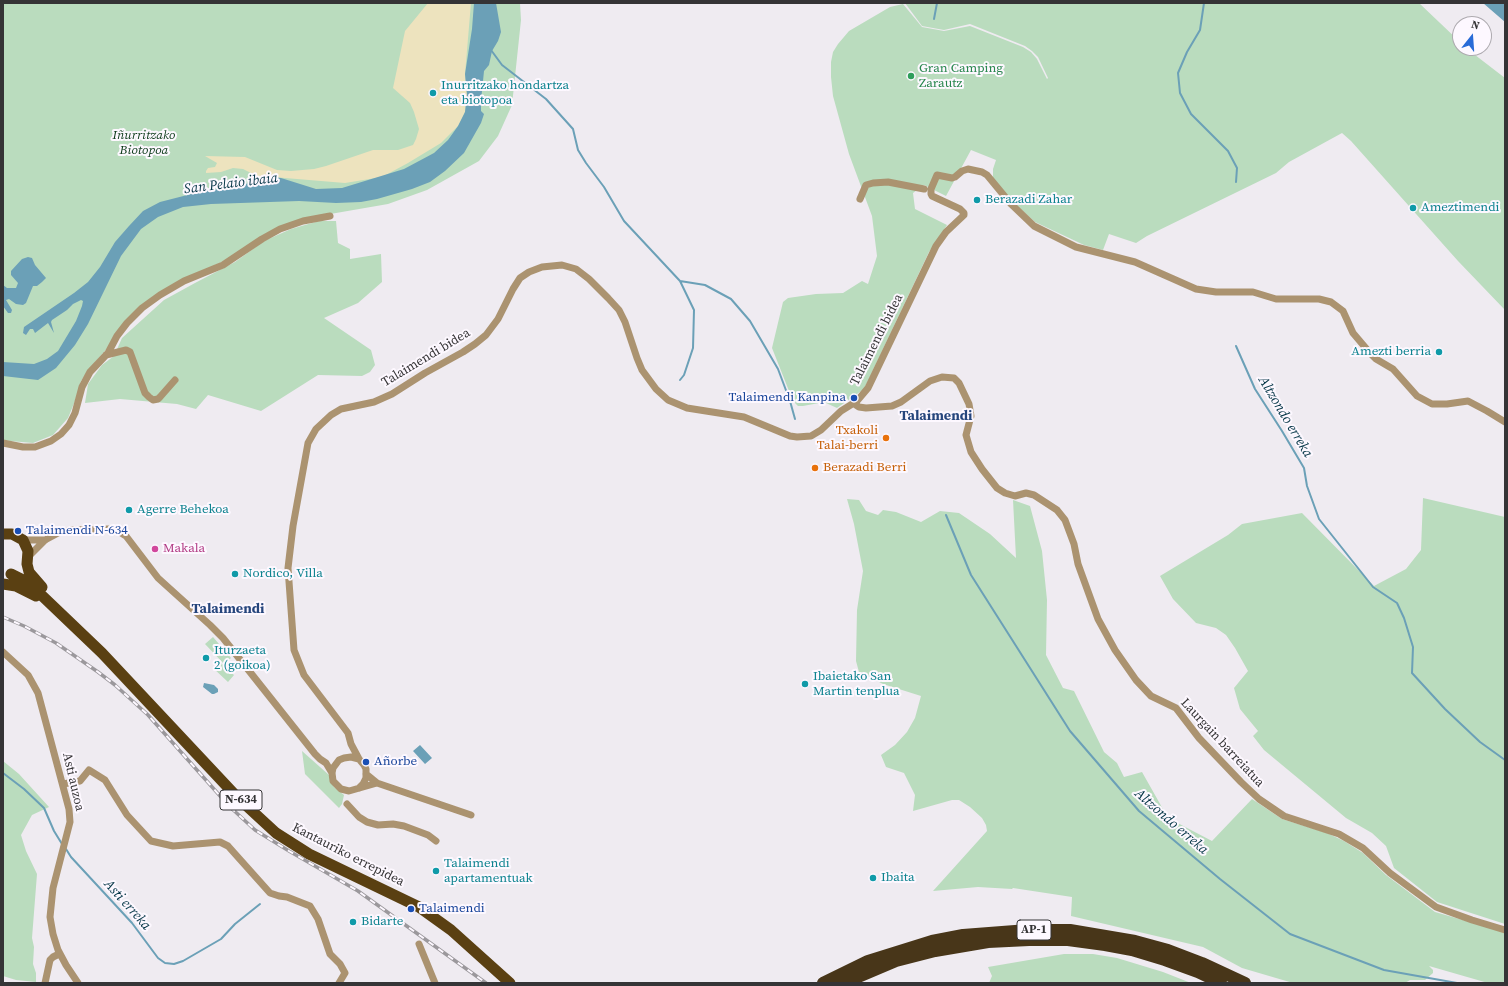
<!DOCTYPE html>
<meta charset="utf-8">
<style>
body{margin:0}
#map{position:relative;width:1508px;height:986px;overflow:hidden;background:#efebf1;font-family:"Source Serif 4",serif}
canvas{display:block}
.frame{position:absolute;inset:0;border:4px solid #353436;pointer-events:none}
.north{position:absolute;left:1452px;top:16px;width:40px;height:40px;box-sizing:border-box;background:#fdf8ff;border:1px solid #adaaaf;border-radius:50%;rotate:17deg;font-size:11px;font-weight:700;line-height:16px;text-align:center;color:#353436}
.north::after{content:'';display:block;margin:auto;width:14px;height:18px;background:#286bd7;clip-path:polygon(50% 0,100% 100%,50% 72%,0 100%)}
</style>
<div id="map">
<canvas width="1508" height="986"></canvas>
<div class="frame"></div>
<div class="north">N</div>
</div>
<script>
const ctx = document.querySelector('canvas').getContext('2d');
ctx.lineJoin = 'round';
function fill(path, color) { ctx.fillStyle = color; ctx.fill(path, 'evenodd'); }
const toPath = rows => new Path2D(rows.map(r => 'M' + r).join(''));
function stroke(path, color, width, dash) { ctx.strokeStyle = color; ctx.lineWidth = width; ctx.lineCap = dash ? 'butt' : 'round'; ctx.setLineDash(dash || []); ctx.stroke(path); }
function label(font, color, halo, rows, align = 'center') {
  ctx.font = font + ' "Source Serif 4",serif'; ctx.lineWidth = 4; ctx.setLineDash([]); ctx.textBaseline = 'middle'; ctx.strokeStyle = halo; ctx.fillStyle = color; for (const [text, x, y, turn = 0] of rows) {
    ctx.save(); ctx.translate(x, y); ctx.rotate((+turn || 0) * Math.PI / 180); ctx.textAlign = isNaN(turn) ? turn : align; if (halo) ctx.strokeText(text, 0, 0); ctx.fillText(text, 0, 0); ctx.restore();
  }
}
const green = toPath([
 [3,3,520,3,521,20,512,105,498,136,479,161,427,190,388,204,313,217,296,221,237,254,152,297,90,368,81,381,75,401,68,418,53,435,33,443,10,441,3,440],
 [905,3,1419,3,1460,42,1460,48,1466,48,1505,78,1505,310,1458,261,1351,141,1342,133,1289,162,1276,173,1147,236,1136,243,1109,234,1103,250,1084,245,1035,222,1012,201,993,178,993,169,996,160,971,150,946,196,924,185,913,193,915,209,947,225,929,252,864,389,837,408,826,403,819,403,803,406,798,406,793,401,772,348,783,302,788,298,816,294,843,293,862,281,868,284,877,256,872,216,849,154,833,96,831,77,831,62,833,52,838,44,849,31,890,7,903,4,922,27,944,31,970,26,1023,47,1031,52,1037,59,1047,79,1048,78,1038,57,1032,51,1025,46,970,24,944,30,922,26],
 [319,221,336,221,338,243,350,249,350,259,381,254,382,282,358,303,324,318,371,350,375,365,370,372,362,376,318,375,261,411,208,395,196,409,177,404,120,399,85,403,88,384,102,365,114,356,122,338,164,300,195,283,235,262,264,241,291,229],
 [1423,498,1505,517,1505,924,1437,902,1394,868,1386,846,1372,833,1346,818,1264,750,1253,736,1258,731,1240,709,1234,688,1248,671,1235,648,1226,635,1216,628,1196,623,1173,599,1160,576,1228,535,1242,524,1302,513,1374,586,1406,569,1421,550],
 [847,499,859,500,866,511,878,515,883,510,896,512,921,522,940,511,959,513,990,534,1016,558,1013,500,1030,506,1042,551,1047,600,1046,655,1063,688,1074,691,1104,752,1117,763,1124,777,1142,772,1168,818,1212,841,1252,799,1282,819,1327,833,1344,841,1363,853,1386,875,1435,912,1505,932,1505,983,1488,983,1429,966,1433,970,1433,973,1425,980,1410,980,1405,983,1293,983,1242,968,1203,947,1071,916,1072,897,1013,888,1012,889,978,887,933,891,987,831,986,825,982,818,970,807,959,800,952,800,913,811,915,795,904,773,886,767,881,755,895,745,907,732,915,718,921,696,883,684,859,672,856,661,857,610,863,571,854,524],
 [213,637,231,658,224,664,205,644],
 [219,661,234,675,228,682,213,668],
 [302,751,329,775,334,787,344,795,342,804,339,808,305,774],
 [3,761,19,774,49,807,32,815,21,835,26,851,37,874,32,938,34,947,33,964,36,973,36,982,16,980,3,976],
 [1064,954,1093,954,1117,958,1163,972,1191,983,989,983,992,976,988,967]
]);
const sand = toPath([
 [428,3,471,3,465,74,467,95,465,112,458,126,441,143,408,163,382,177,345,183,273,177,251,182,254,177,253,174,243,169,233,168,221,172,206,173,206,171,208,168,215,167,217,163,205,156,245,157,277,170,291,171,314,169,326,166,373,150,398,150,413,145,416,139,419,129,414,112,410,103,393,88,405,31]
]);
const water = toPath([
 [474,3,496,3,501,32,498,41,492,51,489,65,484,71,481,101,481,111,484,114,481,123,464,153,445,171,430,182,412,189,377,199,361,202,336,203,299,201,211,204,183,207,158,217,141,229,121,256,88,324,75,345,56,368,38,380,3,376,3,362,34,364,47,359,58,351,76,321,82,306,83,301,81,300,73,304,67,310,52,320,51,322,54,333,48,323,35,333,33,329,30,329,26,335,23,333,24,327,74,293,88,282,100,267,115,242,129,226,143,211,160,202,203,191,233,187,273,177,281,178,316,189,342,188,404,169,434,153,448,140,458,126,465,112,467,95,465,74,472,29],
 [1483,3,1505,3,1505,22],
 [28,257,32,258,35,265,46,278,42,282,37,286,33,286,26,303,23,305,16,304,9,299,6,300,12,310,11,313,8,313,3,306,3,285,7,288,16,288,18,283,11,275,11,271,22,259],
 [204,683,214,685,218,689,218,692,214,694,212,694,203,687],
 [420,745,432,758,425,764,413,751]
]);
const stream = toPath([
 [1204,3,1200,30,1187,52,1178,73,1180,93,1191,114,1228,151,1237,168,1236,182],
 [934,19,937,3],
 [491,50,502,65,546,99,573,129,578,150,586,163,604,187,624,221,680,281,694,310,693,348,684,375,680,380],
 [680,281,705,285,731,299,750,321,778,369,790,401,795,419],
 [1236,346,1255,389,1282,431,1304,468,1307,486,1319,519,1373,587,1397,603,1404,618,1413,647,1412,673,1445,709,1480,742,1505,760],
 [946,515,971,575,1070,731,1139,811,1220,879,1290,934,1384,970,1457,983],
 [3,773,24,789,44,808,54,831,62,844],
 [66,849,71,857,132,923,158,958,165,963,174,964,183,961,221,939,235,924,260,904]
]);
const minor = toPath([
 [860,199,866,185,873,183,888,182,924,189],
 [106,355,126,350,130,352,145,393,149,397,153,400,158,399,160,397,175,380],
 [853,403,859,407,866,408,892,406,901,402,930,381,942,377,954,378,959,383,969,404,971,416,966,435,971,452,982,469,997,488,1005,493,1015,496,1026,493,1034,495,1057,510,1065,520,1074,544,1078,564,1098,619,1115,650,1136,680,1151,696,1176,708,1199,738,1241,782,1259,799,1284,816,1339,834,1363,848,1390,873,1436,907,1472,920,1505,930],
 [3,443,23,447,35,447,51,441,61,434,69,425,75,413,82,387,90,372,108,353,117,336,127,323,142,308,160,295,184,281,223,265,262,239,280,229,303,221,330,216],
 [23,540,45,540],
 [28,557,45,540,60,532,70,530,108,529,118,531,126,536,158,578,210,625,223,638,315,754,320,759,326,763,332,773],
 [3,652,28,675,38,693,69,809,70,822,53,888,50,917,53,934,58,950,66,965,78,983],
 [359,759,351,744,348,733,304,675,294,650,288,568,293,526,308,443,316,429,331,415,341,409,374,402,392,394,425,373,463,352,475,344,486,335,498,319,513,289,520,278,529,272,542,267,562,265,576,269,589,279,608,298,619,310,625,322,637,358,642,370,656,389,668,400,687,408,744,417,790,436,797,437,811,436,821,430,841,411,857,401,868,388,936,246,946,232,964,215,964,213,960,209,932,196,931,194,931,189,937,175,952,178,955,177,962,171,968,169,982,172,987,175,1011,204,1034,226,1076,247,1135,262,1196,289,1216,292,1253,292,1276,299,1319,299,1331,302,1343,311,1353,333,1370,353,1376,359,1393,369,1417,396,1432,404,1447,404,1468,401,1487,411,1505,422],
 [366,774,377,783,471,815],
 [63,784,80,781,89,770,105,780,127,815,151,841,173,846,220,842,228,846,270,893,279,896,287,897,310,906,318,919,330,954,340,964,345,973,339,983],
 [359,788,363,784,366,778,366,769,364,765,359,759,351,757,344,758,339,760,333,768,332,773,333,781,341,789,349,791,377,783],
 [347,804,359,817,367,822,378,825,393,824,404,826,428,835,436,841],
 [419,944,435,983],
 [45,983,50,960,53,957,59,954]
]);
const trunk = toPath([
 [3,534,12,534,23,540,28,551,27,564,29,572,42,587],
 [11,574,23,580,34,588,102,653,237,797,276,833,309,854,419,907,451,930,510,983],
 [3,584,16,586,36,596]
]);
const motorway = toPath([
 [823,983,868,961,932,941,963,935,1028,930,1070,930,1135,941,1168,950,1202,963,1245,983],
 [844,983,896,961,935,951,988,942,1029,940,1068,940,1105,945,1132,950,1165,960,1198,972,1221,983]
]);
const rail = toPath([
 [3,617,24,626,56,643,98,672,115,685,148,715,229,806,255,830,289,851,358,891,486,983]
]);
const markers = [
 [911,76,4,"#2e9e5b"],
 [433,93,4,"#0f9aa8"],
 [977,200,4,"#0f9aa8"],
 [1413,208,4,"#0f9aa8"],
 [1439,352,4,"#0f9aa8"],
 [854,398,4,"#1a4fb4"],
 [886,438,4,"#e8710a"],
 [815,468,4,"#e8710a"],
 [129,510,4,"#0f9aa8"],
 [18,531,4,"#1a4fb4"],
 [155,549,4,"#d1479c"],
 [235,574,4,"#0f9aa8"],
 [206,658,4,"#0f9aa8"],
 [805,684,4,"#0f9aa8"],
 [366,762,4,"#1a4fb4"],
 [436,871,4,"#0f9aa8"],
 [873,878,4,"#0f9aa8"],
 [411,909,4,"#1a4fb4"],
 [353,922,4,"#0f9aa8"]
];
const shields = [
 [241,800,42],
 [1034,930,34]
];
const shieldNames = [
 ["N-634",241,800],
 ["AP-1",1034,930]
];
const leisureNames = [
 ["Gran Camping",919,69],
 ["Zarautz",919,84]
];
const cultureNames = [
 ["Inurritzako hondartza",441,86],
 ["eta biotopoa",441,101],
 ["Berazadi Zahar",985,200],
 ["Ameztimendi",1421,208],
 ["Amezti berria",1431,352,"right"],
 ["Agerre Behekoa",137,510],
 ["Nordico, Villa",243,574],
 ["Iturzaeta",214,651],
 ["2 (goikoa)",214,666],
 ["Ibaietako San",813,677],
 ["Martin tenplua",813,692],
 ["Talaimendi",444,864],
 ["apartamentuak",444,879],
 ["Ibaita",881,878],
 ["Bidarte",361,922]
];
const parkNames = [
 ["Iñurritzako",144,136],
 ["Biotopoa",144,151]
];
const streetNames = [
 ["Talaimendi bidea",877,340,-63],
 ["Talaimendi bidea",426,358,-31],
 ["Laurgain barreiatua",1222,743,47],
 ["Asti auzoa",73,782,77],
 ["Kantauriko errepidea",348,855,27]
];
const transitNames = [
 ["Talaimendi Kanpina",846,398,"right"],
 ["Talaimendi N-634",26,531],
 ["Añorbe",374,762],
 ["Talaimendi",419,909]
];
const foodNames = [
 ["Txakoli",878,431],
 ["Talai-berri",878,446],
 ["Berazadi Berri",823,468,"left"]
];
const hotelNames = [
 ["Makala",163,549]
];
const waterNames = [
 ["San Pelaio ibaia",231,184,-7],
 ["Altzondo erreka",1285,417,59],
 ["Altzondo erreka",1171,822,41],
 ["Asti erreka",127,905,48]
];
const neighbourhoodNames = [
 ["Talaimendi",936,416],
 ["Talaimendi",228,609]
];
fill(green, '#badcbe');
fill(sand, '#ede3be');
fill(water, '#6ba0b7');
stroke(stream, '#6ba0b7', 2);
stroke(minor, '#ab9370', 7);
stroke(trunk, '#5a4012', 11);
stroke(motorway, '#483619', 12);
stroke(rail, '#9b989c', 3.5);
stroke(rail, '#fdf8ff', 2, [6]);
for (const [x, y, r, color] of markers) { const dot = new Path2D(); dot.arc(x, y, r, 0, 2 * Math.PI); ctx.fillStyle = color; ctx.fill(dot); stroke(dot, '#fdf8ff', 1.5); }
for (const [x, y, w] of shields) { const box = new Path2D(); box.roundRect(x - w / 2, y - 10, w, 20, 3); ctx.fillStyle = '#fdf8ff'; ctx.fill(box); stroke(box, '#353436', 1); }
label('bold 12px', '#353436', null, shieldNames);
label('13px', '#27864d', '#fdf8ff', leisureNames, 'left');
label('13px', '#0d838f', '#fdf8ff', cultureNames, 'left');
label('italic 13px', '#093816', '#fdf8ff', parkNames);
label('13px', '#353436', '#fdf8ff', streetNames);
label('13px', '#164399', '#fdf8ff', transitNames, 'left');
label('13px', '#c56008', '#fdf8ff', foodNames, 'right');
label('13px', '#b23c85', '#fdf8ff', hotelNames, 'left');
label('italic 14px', '#033445', '#fdf8ff', waterNames);
label('bold 14px', '#25457c', '#fdf8ff', neighbourhoodNames);
</script>
